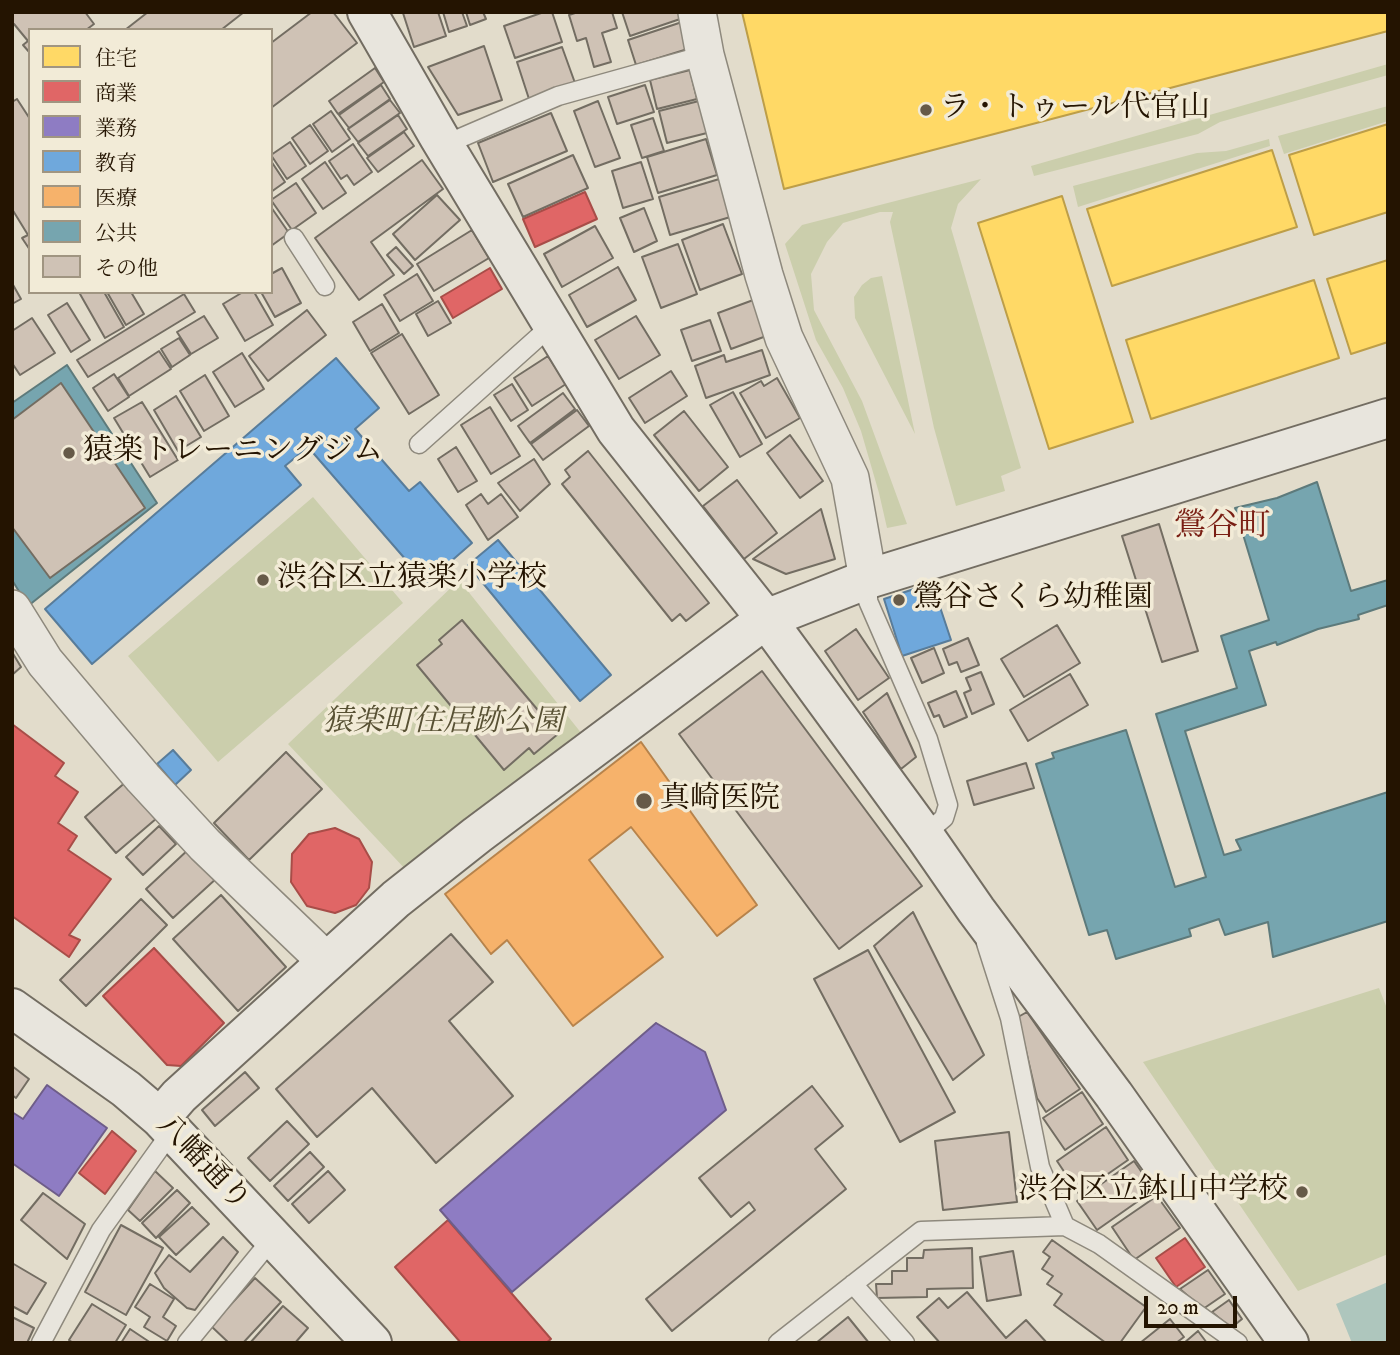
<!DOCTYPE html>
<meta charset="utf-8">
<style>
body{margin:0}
#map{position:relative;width:1400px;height:1355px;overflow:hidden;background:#e2dccb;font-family:"IM FELL DW Pica","Noto Serif JP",serif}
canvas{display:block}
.frame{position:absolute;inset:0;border:14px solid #241401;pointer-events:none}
.legend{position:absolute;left:28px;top:28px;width:245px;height:266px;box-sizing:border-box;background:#f2ebd7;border:2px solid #a09581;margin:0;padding:9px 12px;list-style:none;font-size:21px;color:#241401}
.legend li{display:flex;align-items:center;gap:14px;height:35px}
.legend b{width:35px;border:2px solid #a09581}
.scale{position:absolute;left:1144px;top:1296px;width:93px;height:32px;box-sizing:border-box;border:4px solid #241401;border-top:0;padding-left:9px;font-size:21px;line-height:24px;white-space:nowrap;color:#241401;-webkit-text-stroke:5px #f2ebd7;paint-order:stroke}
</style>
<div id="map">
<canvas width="1400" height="1355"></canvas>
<div class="frame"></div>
<ul class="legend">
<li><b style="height:19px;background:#ffd966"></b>住宅</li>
<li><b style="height:19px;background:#e06666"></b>商業</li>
<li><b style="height:19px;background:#8e7cc3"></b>業務</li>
<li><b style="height:19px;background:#6fa8dc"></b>教育</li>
<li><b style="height:19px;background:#f6b26b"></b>医療</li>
<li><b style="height:19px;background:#76a5af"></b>公共</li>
<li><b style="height:19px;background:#cfc2b5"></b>その他</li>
</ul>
<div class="scale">20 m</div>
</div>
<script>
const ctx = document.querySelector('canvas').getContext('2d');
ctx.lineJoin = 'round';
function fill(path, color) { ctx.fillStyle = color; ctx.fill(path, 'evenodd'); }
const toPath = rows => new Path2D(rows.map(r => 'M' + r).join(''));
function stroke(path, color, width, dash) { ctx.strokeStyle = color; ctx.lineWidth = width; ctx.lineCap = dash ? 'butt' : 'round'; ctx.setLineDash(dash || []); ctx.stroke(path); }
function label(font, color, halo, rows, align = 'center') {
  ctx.font = font + ' "IM FELL DW Pica","Noto Serif JP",serif'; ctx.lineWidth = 7; ctx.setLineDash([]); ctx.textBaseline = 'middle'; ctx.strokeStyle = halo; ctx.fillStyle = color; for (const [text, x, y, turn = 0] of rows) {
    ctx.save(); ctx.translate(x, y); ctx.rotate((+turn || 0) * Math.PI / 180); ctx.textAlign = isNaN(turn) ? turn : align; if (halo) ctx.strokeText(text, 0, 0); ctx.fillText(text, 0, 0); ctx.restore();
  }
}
const green = toPath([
 [1388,64,1388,75,1220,122,1198,134,1034,176,1031,166],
 [1388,106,1388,121,1284,154,1278,136],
 [1269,139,1270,146,1078,207,1073,186,1197,153,1226,151],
 [981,179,958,204,951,228,1021,468,1001,476,1005,491,956,506,934,428,890,222,893,212,880,212,843,223,827,242,811,274,814,310,862,401,907,524,887,528,879,493,861,431,843,388,816,340,785,244,802,225],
 [882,276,915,434,855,318,854,297,862,285,871,278],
 [313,497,403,603,218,762,128,656],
 [459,580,582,734,407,871,288,744],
 [1379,988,1388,1011,1388,1254,1298,1291,1143,1062]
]);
const water = toPath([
 [1388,1282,1388,1340,1382,1343,1352,1343,1336,1304]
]);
const homes = toPath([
 [742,12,1388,12,1388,31,784,189,742,12],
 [1388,124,1388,212,1314,235,1289,155,1388,124],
 [1272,150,1297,227,1112,286,1087,209,1272,150],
 [1062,196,1133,422,1049,449,978,223,1062,196],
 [1388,260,1388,342,1351,354,1327,279,1388,260],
 [1314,280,1339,358,1151,419,1126,340,1314,280]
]);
const shops = toPath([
 [585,192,597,219,535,247,523,219,585,192],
 [490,268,502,289,453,318,441,297,490,268],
 [12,724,64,763,55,776,78,792,58,823,77,836,68,850,111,879,69,935,80,940,69,957,12,916,12,724],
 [335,828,359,839,372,862,369,888,356,905,335,913,307,906,291,882,292,854,309,834,335,828],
 [154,948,224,1023,181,1066,167,1065,103,996,154,948],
 [112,1131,136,1151,105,1194,79,1173,112,1131],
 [448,1220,551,1339,546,1343,461,1343,395,1267,448,1220],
 [1185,1238,1205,1267,1176,1287,1156,1258,1185,1238]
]);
const offices = toPath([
 [656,1023,705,1052,726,1110,512,1292,440,1210,656,1023],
 [47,1085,107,1128,59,1196,12,1163,12,1112,23,1119,47,1085]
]);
const schools = toPath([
 [336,358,379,408,355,429,409,491,420,482,472,543,426,583,308,447,285,466,301,485,92,664,45,609,336,358],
 [498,540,611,675,580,701,468,565,498,540],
 [932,583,951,640,902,656,884,599,932,583],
 [173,750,191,770,175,785,157,764,173,750]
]);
const health = toPath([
 [641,742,757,905,717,936,631,827,589,860,663,957,573,1026,507,940,491,954,445,894,641,742]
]);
const public = toPath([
 [67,365,157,503,28,606,12,580,12,403,67,365],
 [1317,482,1351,591,1388,580,1388,605,1358,615,1359,619,1318,629,1277,645,1276,642,1249,651,1266,705,1185,731,1224,855,1241,850,1236,840,1388,792,1388,921,1273,957,1268,922,1225,935,1219,919,1189,929,1191,936,1116,959,1107,930,1089,935,1036,764,1054,758,1052,753,1126,730,1175,887,1206,877,1156,714,1237,688,1221,636,1269,620,1235,508,1277,498,1317,482]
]);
const building = toPath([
 [12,12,85,12,94,24,86,30,30,30,30,53,23,45,28,41,14,24,12,26,12,12],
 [148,12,244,12,221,30,125,30,148,12],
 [312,12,333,12,357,43,271,108,271,43,312,12],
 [438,12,446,36,414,47,403,13,438,12],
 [443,12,462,12,467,26,449,32,443,12],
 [466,12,483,12,486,19,470,25,466,12],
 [544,12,552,12,562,42,515,58,504,26,544,12],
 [578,12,612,12,617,28,602,33,611,62,594,67,586,38,577,41,569,15,578,12],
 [622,12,687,12,689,16,630,36,622,12],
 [685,21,694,47,636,65,628,40,685,21],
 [484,46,502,100,458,115,428,67,484,46],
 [562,47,575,83,529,99,517,62,562,47],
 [375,68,384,82,338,114,329,101,375,68],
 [690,70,697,99,657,109,650,80,690,70],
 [381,85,390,99,349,128,339,115,381,85],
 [645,85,654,112,617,124,608,97,645,85],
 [17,99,30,119,30,250,22,238,28,235,12,209,12,102,17,99],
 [390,100,400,113,358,142,348,129,390,100],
 [598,101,620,158,595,167,574,111,598,101],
 [699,101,707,133,667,143,659,111,699,101],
 [331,111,350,139,332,152,313,124,331,111],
 [551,113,567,151,493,182,478,143,551,113],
 [398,115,407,129,368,156,358,143,398,115],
 [653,118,664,151,642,158,631,125,653,118],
 [310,125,328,151,310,164,292,138,310,125],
 [404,132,414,146,378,172,367,158,404,132],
 [706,139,717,175,658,193,647,157,706,139],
 [290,142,306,166,287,179,271,155,290,142],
 [353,144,372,172,354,185,347,175,341,179,329,161,353,144],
 [573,155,588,188,523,217,508,184,573,155],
 [422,160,443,189,371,242,394,275,359,300,315,238,422,160],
 [271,161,285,182,271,192,271,161],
 [325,162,346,193,323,209,302,179,325,162],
 [641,162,653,199,623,208,612,171,641,162],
 [726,177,737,215,670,235,659,197,726,177],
 [296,183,316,213,292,230,271,200,296,183],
 [437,195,460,220,415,260,393,234,437,195],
 [271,207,289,233,271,246,271,207],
 [644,208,657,241,634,252,620,218,644,208],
 [723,224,742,274,700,290,682,240,723,224],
 [595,226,613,258,562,287,544,254,595,226],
 [472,230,489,258,434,291,417,264,472,230],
 [678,244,697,294,661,308,642,257,678,244],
 [396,247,413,266,404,274,387,255,396,247],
 [618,267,636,300,587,327,569,295,618,267],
 [282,268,301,303,275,317,261,292,271,292,271,274,282,268],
 [417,274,433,301,400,321,384,295,417,274],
 [12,283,21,299,12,304,12,283],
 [83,292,104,292,124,327,105,338,80,294,83,292],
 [107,292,131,292,144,314,126,325,107,292],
 [243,292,254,292,273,325,245,341,223,304,243,292],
 [184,294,195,312,88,377,77,360,184,294],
 [756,299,769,335,731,349,718,313,756,299],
 [438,301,451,323,428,336,416,314,438,301],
 [67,303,90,340,71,352,48,315,67,303],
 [382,304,399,333,370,351,353,322,382,304],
 [307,310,326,335,268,381,249,356,307,310],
 [204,316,218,338,191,354,177,332,204,316],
 [636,316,660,355,619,379,595,340,636,316],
 [32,318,55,353,20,375,12,363,12,331,32,318],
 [710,320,721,351,692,361,681,330,710,320],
 [402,334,439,395,409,414,371,353,402,334],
 [179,338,190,355,172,367,161,349,179,338],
 [762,350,770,375,706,398,695,366,724,355,726,362,762,350],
 [159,351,171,369,129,396,118,378,159,351],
 [242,353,264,389,235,407,213,372,242,353],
 [548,356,566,384,532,406,514,378,548,356],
 [671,371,687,396,645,423,629,398,671,371],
 [114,374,129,397,108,411,93,388,114,374],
 [205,375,229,416,204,431,180,391,205,375],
 [777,378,800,418,766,438,740,393,761,381,764,386,777,378],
 [61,383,145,508,50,578,12,527,12,420,61,383],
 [512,384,528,410,511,421,494,395,512,384],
 [733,392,762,444,740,457,710,405,733,392],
 [563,393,575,409,530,443,518,426,563,393],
 [176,396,201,437,178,451,154,410,176,396],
 [142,402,178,460,150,477,114,418,142,402],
 [490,407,520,456,491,474,461,425,490,407],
 [577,410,589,426,543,460,531,444,577,410],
 [684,411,728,467,699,491,654,435,684,411],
 [790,435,823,481,800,498,767,453,790,435],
 [456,447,477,481,458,492,438,459,456,447],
 [588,451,709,603,686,621,680,614,672,621,562,484,570,477,565,470,588,451],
 [534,459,550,484,520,511,498,483,534,459],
 [737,480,777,533,744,559,703,506,737,480],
 [481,494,488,504,501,494,518,517,488,540,466,505,481,494],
 [821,509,835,559,786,574,753,559,821,509],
 [1159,524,1198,651,1162,662,1122,536,1159,524],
 [462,620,558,734,534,754,529,748,504,770,417,665,442,644,439,640,462,620],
 [1057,625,1080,663,1024,697,1001,659,1057,625],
 [856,629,889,678,858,700,825,651,856,629],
 [968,638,979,665,961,672,957,662,949,665,943,649,968,638],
 [934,648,944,673,922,683,911,658,934,648],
 [12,652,21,667,12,675,12,652],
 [762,671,922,886,839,949,679,734,762,671],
 [981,672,994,704,972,714,964,693,971,690,966,678,981,672],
 [1070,674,1088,705,1028,741,1010,710,1070,674],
 [956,691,967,717,944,727,939,715,934,717,928,703,956,691],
 [887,693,916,757,901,769,863,712,887,693],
 [286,752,322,789,249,860,214,823,286,752],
 [1026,763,1034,788,974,805,967,781,1026,763],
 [127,781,157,818,116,853,85,817,127,781],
 [159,826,176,844,143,875,126,857,159,826],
 [190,848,218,877,173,918,146,889,190,848],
 [221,895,286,967,238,1011,173,939,221,895],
 [141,899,167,925,86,1006,60,980,141,899],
 [913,912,984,1055,953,1080,874,946,913,912],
 [451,934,493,982,449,1021,513,1096,436,1163,372,1088,317,1137,276,1089,451,934],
 [868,950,955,1112,900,1142,814,979,868,950],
 [1027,1012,1080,1089,1046,1112,1037,1098,1018,1017,1027,1012],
 [12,1066,29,1079,16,1098,12,1095,12,1066],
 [245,1072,259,1088,215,1126,202,1110,245,1072],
 [812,1086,843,1126,815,1149,846,1189,672,1331,646,1299,755,1210,749,1202,731,1217,699,1178,812,1086],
 [1082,1092,1103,1124,1065,1150,1043,1118,1082,1092],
 [287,1121,309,1144,270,1181,248,1158,287,1121],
 [1106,1127,1128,1160,1079,1194,1057,1161,1106,1127],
 [1009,1132,1017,1202,943,1210,935,1141,1009,1132],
 [310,1152,324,1167,288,1201,274,1186,310,1152],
 [1134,1161,1154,1190,1097,1230,1077,1201,1134,1161],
 [155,1171,173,1188,140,1221,128,1210,155,1171],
 [328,1171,345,1190,309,1223,292,1204,328,1171],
 [177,1190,190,1203,156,1238,142,1223,177,1190],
 [43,1193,85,1224,67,1259,21,1220,43,1193],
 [1157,1196,1180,1228,1134,1260,1112,1227,1157,1196],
 [192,1207,209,1224,176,1255,159,1237,192,1207],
 [121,1225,163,1248,126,1315,85,1292,121,1225],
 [223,1237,238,1252,195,1310,187,1308,164,1288,155,1273,169,1255,190,1272,223,1237],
 [1052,1240,1146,1307,1120,1343,1106,1343,1054,1305,1062,1294,1047,1284,1053,1276,1042,1269,1050,1257,1043,1252,1052,1240],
 [972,1248,973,1288,927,1289,927,1297,877,1298,876,1284,892,1284,892,1271,907,1271,907,1258,923,1258,924,1250,972,1248],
 [1013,1251,1021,1295,987,1301,980,1257,1013,1251],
 [12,1263,46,1283,27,1314,12,1306,12,1263],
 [1208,1270,1225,1294,1203,1309,1180,1289,1208,1270],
 [255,1278,281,1302,243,1343,229,1343,211,1326,255,1278],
 [150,1284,174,1299,163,1317,176,1326,167,1341,144,1327,150,1317,135,1307,150,1284],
 [967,1292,1006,1338,1026,1320,1047,1343,940,1343,917,1317,939,1298,948,1308,967,1292],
 [1229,1300,1242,1319,1231,1328,1212,1312,1229,1300],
 [92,1304,126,1325,115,1343,73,1343,69,1340,92,1304],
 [283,1306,308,1328,295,1343,250,1343,283,1306],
 [12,1317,34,1328,27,1343,12,1343,12,1317],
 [848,1317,869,1343,816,1343,848,1317],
 [1170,1319,1184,1337,1176,1343,1140,1343,1170,1319],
 [130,1329,151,1343,121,1343,130,1329],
 [1198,1331,1207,1343,1184,1343,1198,1331]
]);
const lane = toPath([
 [444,145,558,96,705,55],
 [294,238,325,286],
 [419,444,553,324],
 [868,579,868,601,928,739,948,805,944,818,924,835],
 [986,943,1010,1018,1040,1167,1065,1226,1099,1244,1238,1343],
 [853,1284,905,1343],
 [41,1343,101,1230,172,1131],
 [187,1343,272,1239],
 [778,1343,921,1231,1065,1226]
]);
const street = toPath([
 [697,12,705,55,764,275,784,338,850,478,868,579],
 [12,609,45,662,143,778,205,845,327,962]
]);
const secondary = toPath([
 [367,12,439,137,616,430,766,619,924,835,976,910,1114,1095,1289,1343],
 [12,1008,126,1089,160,1118,372,1343],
 [160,1118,179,1096,396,899,477,835,766,619,868,579,1388,418]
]);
const markers = [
 [926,110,7,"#665a48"],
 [69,453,7,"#665a48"],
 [263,580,7,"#665a48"],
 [899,600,7,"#665a48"],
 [644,801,9,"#665a48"],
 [1302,1192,7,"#665a48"]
];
const poiNames = [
 ["ラ・トゥール代官山",940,110],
 ["猿楽トレーニングジム",83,453],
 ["渋谷区立猿楽小学校",277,580],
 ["鶯谷さくら幼稚園",913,600],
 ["真崎医院",660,801],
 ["渋谷区立鉢山中学校",1288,1192,"right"]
];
const parkNames = [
 ["猿楽町住居跡公園",443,724]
];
const streetNames = [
 ["八幡通り",202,1164,46]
];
const neighbourhoodNames = [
 ["鶯谷町",1222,528]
];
fill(green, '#cbceac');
fill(water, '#aec6bd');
fill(homes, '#ffd966');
stroke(homes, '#bd9e48', 2);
fill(shops, '#e06666');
stroke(shops, '#a84d48', 2);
fill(offices, '#8e7cc3');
stroke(offices, '#6e5d89', 2);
fill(schools, '#6fa8dc');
stroke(schools, '#587c9a', 2);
fill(health, '#f6b26b');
stroke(health, '#b7834b', 2);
fill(public, '#76a5af');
stroke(public, '#5d7a7b', 2);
fill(building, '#cfc2b5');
stroke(building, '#736d62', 2);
stroke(lane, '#8e897d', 21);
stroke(street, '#8e897d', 40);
stroke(secondary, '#736d62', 42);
stroke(lane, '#e8e5dd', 18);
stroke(street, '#e8e5dd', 37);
stroke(secondary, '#e8e5dd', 38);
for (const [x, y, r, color] of markers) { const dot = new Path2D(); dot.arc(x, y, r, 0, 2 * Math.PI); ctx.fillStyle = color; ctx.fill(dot); stroke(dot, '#f2ebd7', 2.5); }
label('30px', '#241401', '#f2ebd7', poiNames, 'left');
label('italic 30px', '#585134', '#f2ebd7', parkNames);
label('30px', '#241401', '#f2ebd7', streetNames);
label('32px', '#7a1f14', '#f2ebd7', neighbourhoodNames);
</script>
